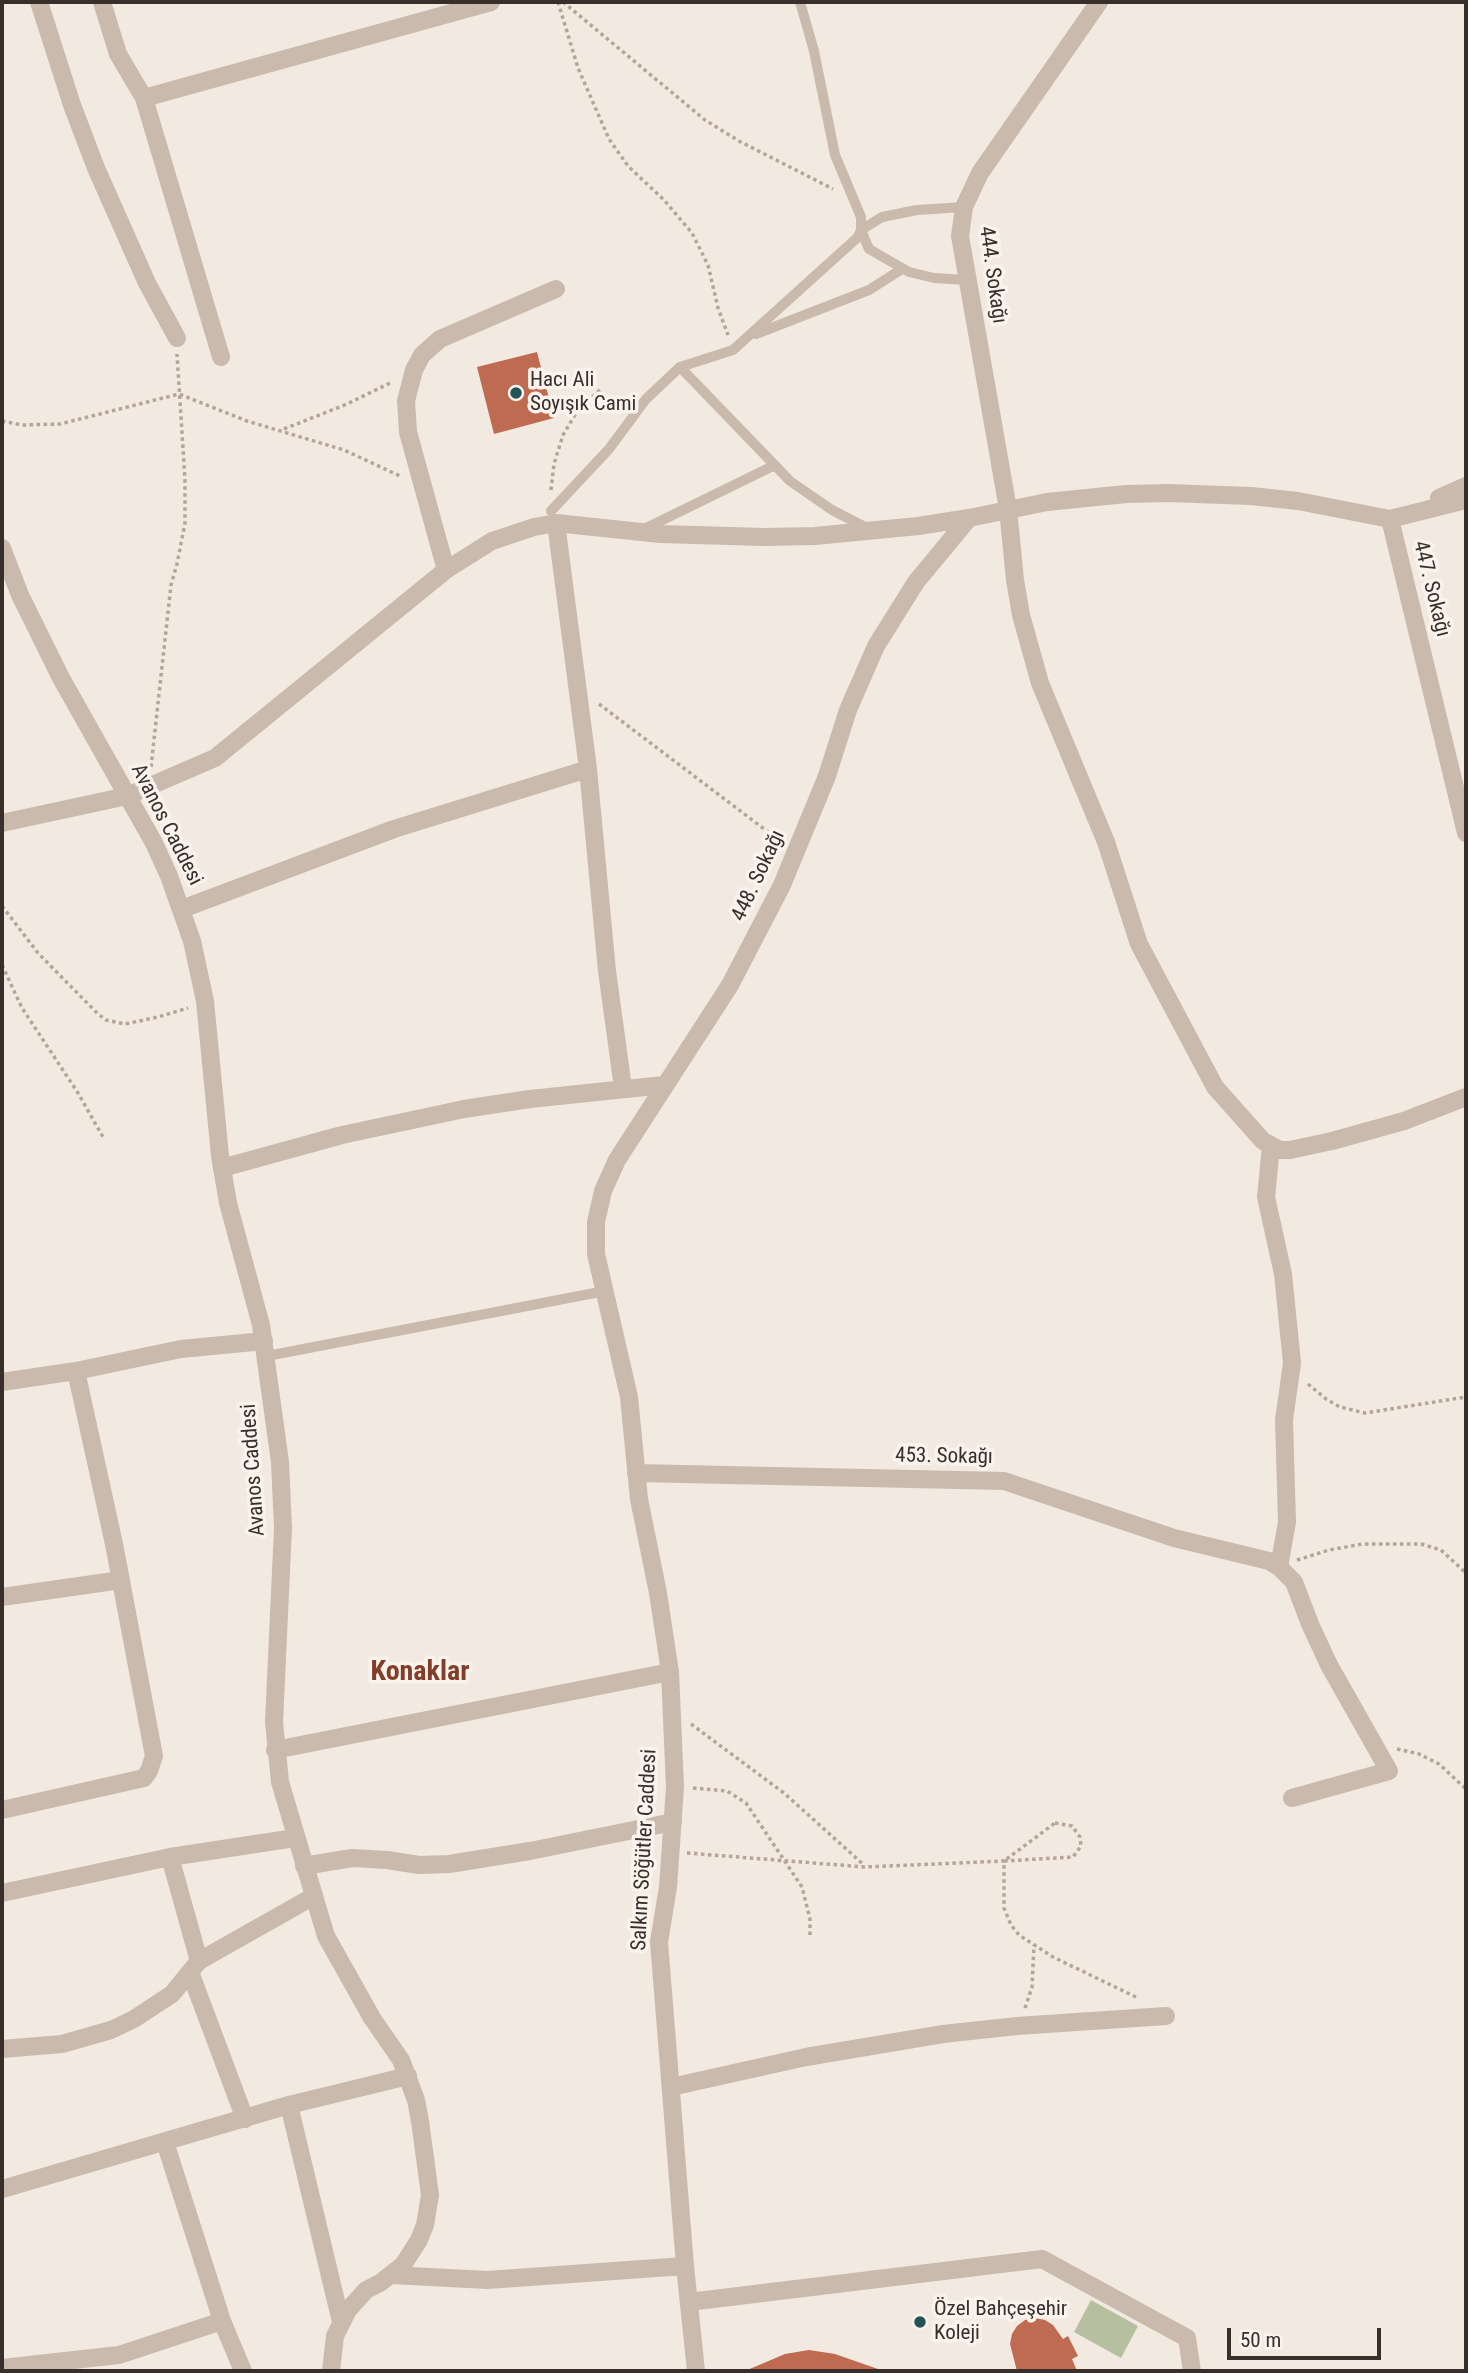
<!DOCTYPE html>
<meta charset="utf-8">
<style>
body{margin:0}
#map{position:relative;width:1468px;height:2373px;overflow:hidden;background:#f2e9e0;font-family:"Roboto Condensed",sans-serif}
canvas{display:block}
.frame{position:absolute;inset:0;border:4px solid #382f2b;pointer-events:none}
.scale{position:absolute;left:1227px;top:2328px;width:154px;height:32px;box-sizing:border-box;border:4px solid #382f2b;border-top:0;padding-left:9px;font-size:21px;line-height:24px;white-space:nowrap;color:#382f2b;-webkit-text-stroke:5px #f9f3ed;paint-order:stroke}
</style>
<div id="map">
<canvas width="1468" height="2373"></canvas>
<div class="frame"></div>
<div class="scale">50 m</div>
</div>
<script>
const ctx = document.querySelector('canvas').getContext('2d');
ctx.lineJoin = 'round';
function fill(path, color) { ctx.fillStyle = color; ctx.fill(path, 'evenodd'); }
const toPath = rows => new Path2D(rows.map(r => 'M' + r).join(''));
function stroke(path, color, width, dash) { ctx.strokeStyle = color; ctx.lineWidth = width; ctx.lineCap = dash ? 'butt' : 'round'; ctx.setLineDash(dash || []); ctx.stroke(path); }
function label(font, color, halo, rows, align = 'center') {
  ctx.font = font + ' "Roboto Condensed",sans-serif'; ctx.lineWidth = 7; ctx.setLineDash([]); ctx.textBaseline = 'middle'; ctx.strokeStyle = halo; ctx.fillStyle = color; for (const [text, x, y, turn = 0] of rows) {
    ctx.save(); ctx.translate(x, y); ctx.rotate((+turn || 0) * Math.PI / 180); ctx.textAlign = isNaN(turn) ? turn : align; if (halo) ctx.strokeText(text, 0, 0); ctx.fillText(text, 0, 0); ctx.restore();
  }
}
const green = toPath([
 [1091,2300,1138,2326,1121,2358,1074,2332]
]);
const building = toPath([
 [537,352,554,418,494,434,477,367],
 [1035,2318,1045,2320,1053,2325,1063,2339,1068,2336,1078,2356,1072,2359,1077,2371,1017,2371,1010,2344,1012,2334,1017,2326,1025,2320],
 [809,2350,835,2354,878,2369,878,2371,745,2371,785,2354]
]);
const path = toPath([
 [558,2,578,68,609,139,628,166,664,200,692,233,708,265,718,308,728,335],
 [563,2,705,120,739,141,833,189],
 [2,421,22,425,60,424,179,394,247,421,344,450,400,476],
 [284,429,347,404,392,382],
 [551,490,554,464,563,435,578,410,601,389],
 [599,704,780,841],
 [151,767,171,585,177,564,185,523,185,480,177,354],
 [2,906,38,953,98,1014,106,1020,125,1024,158,1017,188,1008],
 [2,965,22,1008,78,1093,103,1137],
 [1308,1384,1326,1399,1340,1407,1365,1413,1466,1397],
 [1297,1560,1329,1550,1362,1544,1421,1544,1441,1550,1466,1573],
 [691,1724,784,1793,864,1865],
 [1397,1749,1419,1754,1439,1764,1466,1789],
 [693,1788,727,1791,746,1803,802,1887,810,1919,810,1935],
 [1055,1823,1072,1826,1080,1837,1081,1846,1073,1857,1004,1861,1055,1823],
 [687,1853,865,1867,1004,1861,1004,1908,1011,1925,1019,1935,1053,1957,1138,1998],
 [1025,2008,1032,1987,1034,1945]
]);
const service = toPath([
 [964,207,917,210,882,217,861,230,869,249,909,272,934,278,967,280],
 [756,334,869,290,902,269],
 [680,367,790,481,832,510,867,528],
 [551,511,609,449,646,399,680,367,733,350,858,237,861,230,861,217,835,155,814,51,800,2],
 [640,531,773,466],
 [267,1356,605,1291]
]);
const minor = toPath([
 [39,2,72,105,96,168,147,283,177,338],
 [102,2,118,54,144,98,221,357],
 [1099,2,980,173,964,207,960,236,1008,509,1015,580,1021,615,1040,683,1106,842,1139,944,1215,1087,1263,1141,1280,1150,1290,1150,1332,1141,1404,1121,1466,1097],
 [144,98,491,2],
 [1439,498,1466,486],
 [1390,519,1466,833],
 [556,523,588,769,607,971,623,1088],
 [446,570,408,432,406,401,414,370,422,355,440,339,556,289],
 [2,823,127,796,215,758,446,570,492,541,534,527,556,523,660,534,764,537,815,536,918,526,969,518,1047,502,1126,494,1168,493,1251,496,1298,501,1390,519,1466,500],
 [182,909,394,829,588,769],
 [1271,1146,1266,1197,1283,1274,1292,1363,1284,1420,1287,1522,1279,1567],
 [222,1168,342,1135,464,1109,530,1099,664,1085],
 [2,1382,76,1371,181,1349,264,1341],
 [636,1473,1004,1481,1174,1538,1269,1561,1279,1567,1294,1582,1310,1624,1329,1665,1389,1771,1292,1798],
 [2,1597,121,1580],
 [275,1750,670,1672],
 [2,1810,144,1778,149,1771,154,1756,114,1544,76,1371],
 [170,1857,199,1961],
 [304,1866,352,1858,387,1860,419,1865,449,1864,530,1851,673,1822],
 [2,1893,170,1857,295,1838],
 [190,1972,245,2119],
 [2,2049,62,2044,111,2030,134,2019,172,1994,199,1961,314,1896],
 [671,2087,806,2057,943,2034,1017,2026,1166,2016],
 [289,2105,341,2322],
 [165,2142,222,2321,243,2371],
 [2,2189,289,2105,408,2076],
 [392,2275,487,2280,685,2266],
 [689,2302,1042,2259,1187,2338,1192,2371],
 [2,2368,119,2355,222,2321],
 [696,2371,685,2266,659,1942,668,1887,675,1787,670,1672,658,1593,639,1499,629,1397,596,1254,596,1222,603,1191,617,1160,730,985,782,885,827,776,848,710,876,646,916,582,969,518]
]);
const tertiary = toPath([
 [2,548,20,595,61,678,154,843,169,876,192,941,205,1001,220,1156,228,1203,261,1325,280,1462,283,1528,274,1722,280,1782,326,1936,372,2018,401,2060,416,2100,420,2121,430,2195,425,2225,419,2240,403,2265,380,2283,366,2290,348,2310,335,2336,331,2371]
]);
const markers = [
 [516,393,7,"#235457"],
 [920,2322,7,"#235457"]
];
const streetNames = [
 ["444. Sokağı",992,275,82],
 ["447. Sokağı",1431,589,76],
 ["Avanos Caddesi",166,825,63],
 ["448. Sokağı",759,876,-65],
 ["453. Sokağı",944,1457,1],
 ["Avanos Caddesi",254,1470,-94],
 ["Salkım Söğütler Caddesi",645,1850,-87]
];
const poiNames = [
 ["Hacı Ali",530,381],
 ["Soyışık Cami",530,405],
 ["Özel Bahçeşehir",934,2310],
 ["Koleji",934,2334]
];
const districtNames = [
 ["Konaklar",420,1673]
];
fill(green, '#b6c0a1');
fill(building, '#be6b52');
stroke(path, '#b5a497', 3.5, [3.5, 3.5]);
stroke(service, '#c9baad', 10);
stroke(minor, '#c9baad', 18);
stroke(tertiary, '#c9baad', 18);
for (const [x, y, r, color] of markers) { const dot = new Path2D(); dot.arc(x, y, r, 0, 2 * Math.PI); ctx.fillStyle = color; ctx.fill(dot); stroke(dot, '#f9f3ed', 2.5); }
label('21px', '#382f2b', '#f9f3ed', streetNames);
label('21px', '#382f2b', '#f9f3ed', poiNames, 'left');
label('bold 28px', '#823e29', '#f9f3ed', districtNames);
</script>
